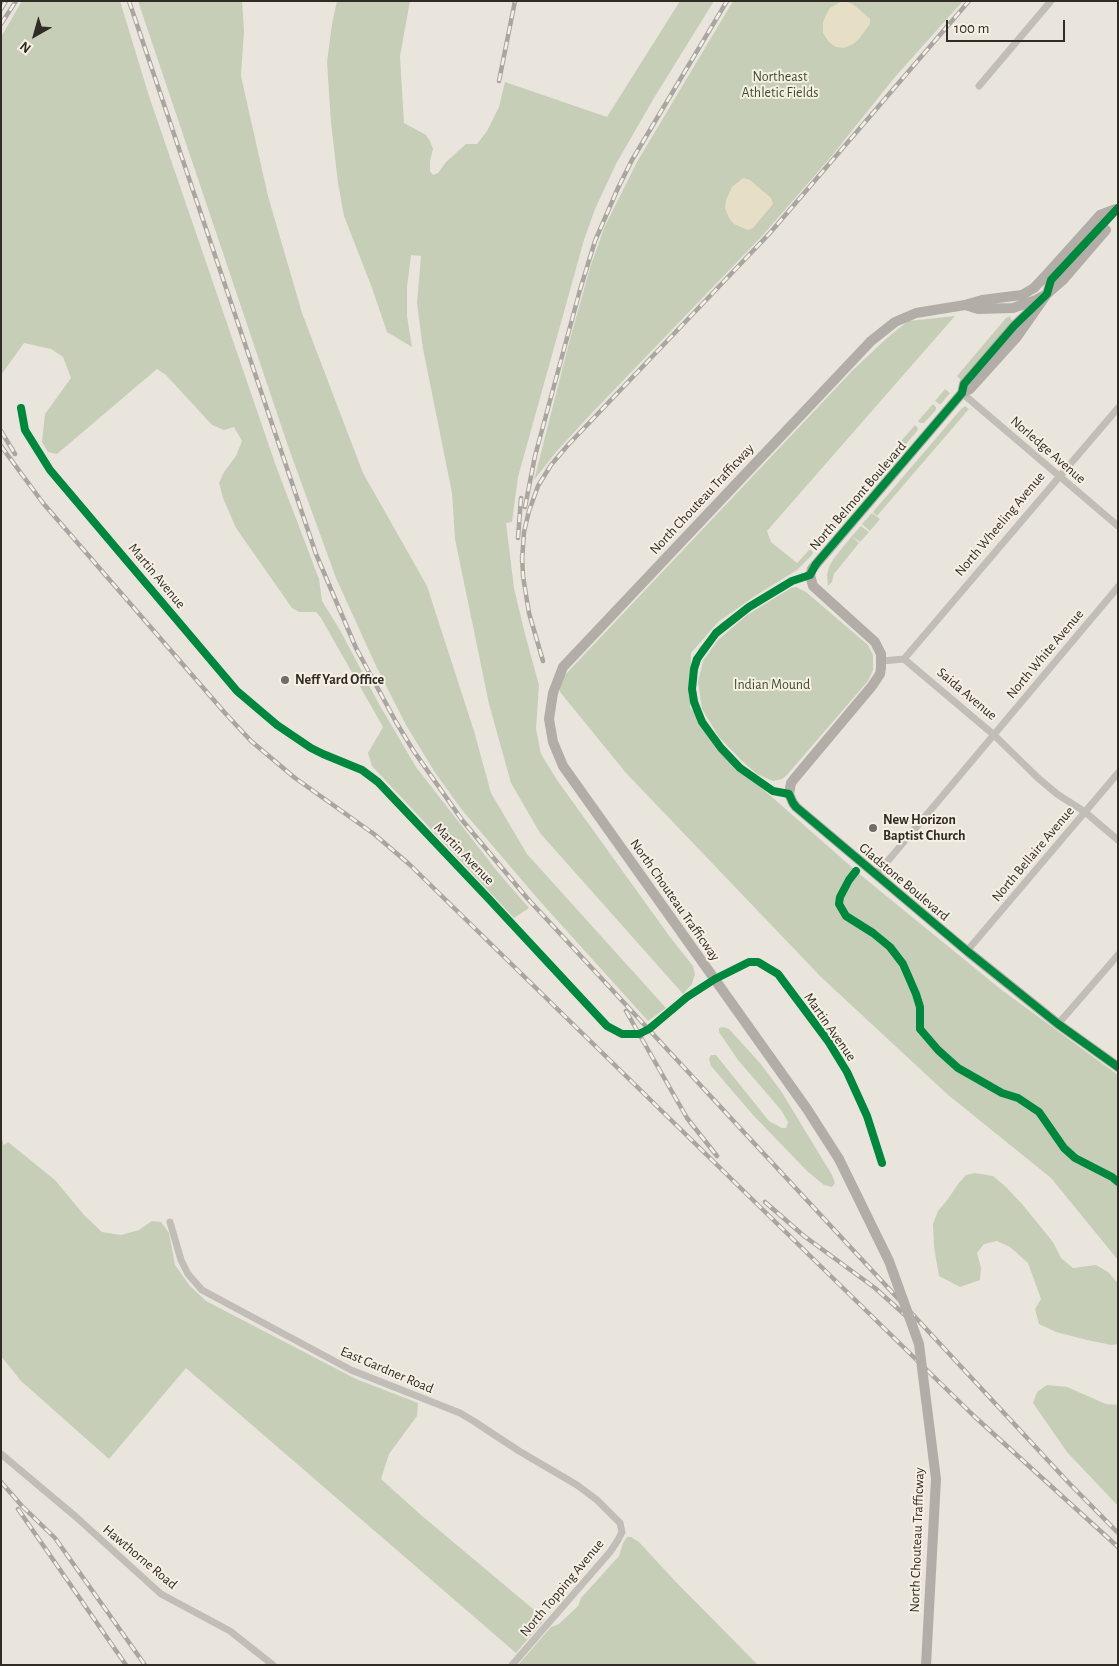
<!DOCTYPE html>
<style>
body{margin:0}
#map{position:relative;width:1119px;height:1666px;overflow:hidden;background:#e9e5dd;font-family:"Alegreya Sans",sans-serif}
canvas{display:block}
.frame{position:absolute;inset:0;border:2px solid #312b26;pointer-events:none}
.north{position:absolute;left:10px;top:10px;width:50px;height:50px;-webkit-text-stroke:4px #f6f0e4;paint-order:stroke;rotate:218deg;font-size:14px;font-weight:700;line-height:20px;text-align:center;color:#312b26}
.north::after{content:'';display:block;margin:auto;width:18px;height:22px;background:#312b26;clip-path:polygon(50% 0,100% 100%,50% 72%,0 100%)}
.scale{position:absolute;left:946px;top:20px;width:119px;height:22px;box-sizing:border-box;border:2px solid #312b26;border-top:0;padding-left:6px;font-size:15px;line-height:18px;white-space:nowrap;color:#312b26;-webkit-text-stroke:4px #f6f0e4;paint-order:stroke}
</style>
<div id="map">
<canvas width="1119" height="1666"></canvas>
<div class="frame"></div>
<div class="north">N</div>
<div class="scale">100 m</div>
</div>
<script>
const ctx = document.querySelector('canvas').getContext('2d');
ctx.lineJoin = 'round';
function fill(path, color) { ctx.fillStyle = color; ctx.fill(path, 'evenodd'); }
const toPath = rows => new Path2D(rows.map(r => 'M' + r).join(''));
function stroke(path, color, width, dash) { ctx.strokeStyle = color; ctx.lineWidth = width; ctx.lineCap = dash ? 'butt' : 'round'; ctx.setLineDash(dash || []); ctx.stroke(path); }
function label(font, color, halo, rows, align = 'center') {
  ctx.font = font + ' "Alegreya Sans",sans-serif'; ctx.lineWidth = 4; ctx.setLineDash([]); ctx.textBaseline = 'middle'; ctx.strokeStyle = halo; ctx.fillStyle = color; for (const [text, x, y, turn = 0] of rows) {
    ctx.save(); ctx.translate(x, y); ctx.rotate((+turn || 0) * Math.PI / 180); ctx.textAlign = isNaN(turn) ? turn : align; if (halo) ctx.strokeText(text, 0, 0); ctx.fillText(text, 0, 0); ctx.restore();
  }
}
const green = toPath([
 [22,1,120,1,149,96,276,466,319,579,322,601,340,630,379,704,416,767,497,871,529,908,514,918,372,766,368,753,383,727,321,618,316,612,299,612,292,608,236,528,223,498,219,483,224,472,236,456,242,441,234,427,224,430,212,425,166,375,157,369,57,454,48,452,42,442,45,414,71,378,63,357,51,349,24,343,1,375,1,37],
 [138,1,242,1,244,31,241,76,268,196,302,313,363,473,427,586,474,731,491,793,527,854,666,1008,648,1021,538,899,462,810,434,771,406,725,376,666,336,578,289,449],
 [337,1,410,1,400,56,404,123,426,135,430,141,433,149,430,161,430,171,433,175,438,173,446,162,466,144,477,144,487,131,499,107,505,82,607,117,680,1,714,1,654,98,616,164,595,209,584,240,518,477,512,522,506,523,514,588,525,634,539,685,536,729,541,754,557,780,670,937,693,966,695,974,692,984,683,994,540,833,511,783,489,704,455,539,452,493,423,349,417,303,421,256,411,255,407,287,407,316,412,347,387,332,372,288,344,216,338,183,331,123,327,62,332,24],
 [733,1,963,1,895,77,830,158,763,235,589,416,556,452,534,480,570,339,590,268,604,228,637,162],
 [955,316,767,531,771,542,797,563,810,549,813,552,812,555,797,570,755,596,718,622,691,653,690,707,723,754,863,877,1003,991,1118,1075,1118,1260,1051,1178,947,1094,821,977,626,773,560,692,560,685,564,676,853,370,887,338,908,321],
 [1010,316,1012,321,961,380,957,376,1006,318],
 [945,389,950,393,941,404,939,404,935,401],
 [933,404,936,407,936,410,924,423,920,423,918,421],
 [965,406,969,409,877,516,873,512,961,409],
 [915,425,918,428,917,431,906,444,902,444,900,442],
 [879,467,882,472,871,486,867,486,865,484],
 [862,487,865,491,864,494,853,507,850,507,847,505],
 [845,507,848,511,847,514,836,527,832,527,830,525],
 [872,513,880,519,870,531,862,524],
 [861,526,869,532,860,542,852,536],
 [827,528,830,531,830,534,818,548,814,547,812,546],
 [852,536,859,543,834,574,832,582,828,586,827,575,829,567,834,558],
 [796,587,806,592,868,645,873,655,873,670,868,681,787,775,782,779,773,781,757,774,741,760,719,737,702,709,698,682,703,661,717,641,747,615,791,588],
 [723,1027,729,1029,760,1063,781,1091,832,1175,835,1183,832,1187,824,1185,807,1171,753,1115,711,1066,709,1059,711,1055,716,1055,769,1121,782,1128,786,1128,788,1122,781,1110,738,1060,719,1032,719,1028],
 [1,1137,4,1145,8,1142,55,1180,84,1215,102,1232,121,1235,139,1230,152,1221,161,1222,169,1233,175,1265,190,1286,206,1301,356,1379,418,1403,417,1416,389,1454,381,1479,421,1515,545,1619,516,1653,186,1368,109,1459,21,1381,1,1356],
 [975,1173,993,1176,1006,1187,1022,1204,1053,1242,1061,1258,1073,1268,1096,1265,1108,1272,1118,1283,1118,1344,1111,1345,1087,1340,1056,1332,1039,1324,1035,1309,1041,1299,1028,1263,1010,1247,997,1241,984,1244,977,1253,981,1268,980,1280,960,1287,939,1276,934,1247,933,1224,938,1211,948,1199,958,1184,966,1175],
 [1047,1385,1067,1387,1106,1404,1118,1405,1118,1506,1067,1452,1033,1403,1037,1392],
 [627,1537,631,1537,639,1542,675,1581,758,1665,518,1665,551,1627,559,1624,578,1606,581,1598,619,1556,623,1543]
]);
const sand = toPath([
 [842,1,848,2,854,5,870,19,870,24,859,39,853,44,844,48,836,47,829,42,823,33,823,22,826,15,830,8],
 [743,178,750,180,771,198,773,204,753,228,748,230,734,224,729,218,725,208,726,200,732,187]
]);
const street = toPath([
 [979,86,1051,1],
 [962,393,1118,526],
 [21,408,25,430,50,470,237,691,277,725,311,748,323,754,362,770,378,782,488,898,607,1026,622,1034,639,1034,649,1029,687,997,715,979,749,962,758,962,778,974,828,1041,847,1072,867,1116,882,1163],
 [904,659,1118,408],
 [882,661,904,659,994,735,1038,778,1057,794,1085,812,1118,840],
 [789,794,773,791,767,787,740,768,721,748,708,731,697,711,692,689,694,669,702,650,723,626,749,607,792,581,810,575],
 [876,875,1118,587],
 [967,951,1118,773],
 [1058,1024,1118,955],
 [170,1222,181,1260,188,1274,202,1290,351,1370,460,1413,475,1422,519,1451,577,1485,597,1500,620,1523,622,1532,618,1540,610,1552,512,1665],
 [1,1454,75,1516,161,1594,230,1631,273,1665]
]);
const secondary = toPath([
 [1115,210,1051,280,1047,294,1017,337,970,389,962,393,812,569,810,575,813,586,875,642,881,654,881,668,880,674,872,686,794,779,791,783,789,794,793,803,796,807,967,951,1058,1024,1118,1067],
 [1047,294,1063,280,1106,230],
 [965,305,978,309,1013,308,1036,300,1047,294],
 [962,393,964,384,1014,326,1033,308],
 [839,1159,807,1109,563,766,553,742,549,719,553,693,563,667,871,341,895,322,916,313,965,305,982,300,1022,295,1034,288,1048,273,1100,215,1116,209]
]);
const rail = toPath([
 [129,1,316,554,356,648,396,722,413,750,462,820,527,898,1067,1481,1118,1533],
 [1,9,6,1],
 [1,24,16,1],
 [499,81,515,1],
 [1,431,15,454],
 [1,446,43,503,225,713,251,741,295,778,374,834,409,864,975,1417,1118,1547],
 [525,507,535,456,580,290,595,241,618,188,632,160,727,1],
 [518,538,521,498],
 [522,555,523,576,529,613,543,661],
 [522,561,524,532,529,511,538,486,551,465,568,445,769,234,969,1],
 [626,1011,687,1118,717,1156],
 [765,1202,804,1236,875,1288,905,1315],
 [1,1482,22,1506,55,1538,145,1665],
 [18,1509,126,1665]
]);
const secondaryBridge = toPath([
 [839,1159,889,1261,919,1344,936,1479,926,1665]
]);
const cycleway = toPath([
 [1118,208,1051,280,1047,294,1014,326,964,384,962,393,816,564,810,575,792,581,749,607,716,633,697,659,694,669,692,689,694,702,702,722,721,748,740,768,773,791,789,794,793,803,796,807,967,951,1058,1024,1118,1067],
 [21,408,25,430,50,470,237,691,277,725,311,748,323,754,362,770,378,782,488,898,607,1026,622,1034,639,1034,649,1029,687,997,715,979,749,962,758,962,778,974,828,1041,847,1072,867,1116,882,1163],
 [856,871,849,880,840,897,839,904,846,916,873,933,890,947,903,964,916,994,920,1007,920,1029,938,1050,958,1068,1002,1093,1018,1098,1039,1112,1064,1148,1075,1158,1112,1177,1118,1182]
]);
const markers = [
 [285,680,5,"#716c66"],
 [873,828,5,"#716c66"]
];
const parkNames = [
 ["Northeast",780,77],
 ["Athletic Fields",780,93],
 ["Indian Mound",772,685]
];
const streetNames = [
 ["Norledge Avenue",1048,450,41],
 ["North Belmont Boulevard",858,496,-49],
 ["North Chouteau Trafficway",702,499,-47],
 ["North Wheeling Avenue",1000,524,-50],
 ["Martin Avenue",157,576,50],
 ["North White Avenue",1045,654,-50],
 ["Saida Avenue",967,694,40],
 ["Martin Avenue",464,854,46],
 ["North Bellaire Avenue",1033,854,-50],
 ["Gladstone Boulevard",904,882,40],
 ["North Chouteau Trafficway",675,900,55],
 ["Martin Avenue",830,1027,55],
 ["East Gardner Road",387,1370,23],
 ["North Chouteau Trafficway",917,1540,-88],
 ["Hawthorne Road",140,1557,40],
 ["North Topping Avenue",562,1588,-50]
];
const poiNames = [
 ["Neff Yard Office",295,680],
 ["New Horizon",883,820],
 ["Baptist Church",883,836]
];
fill(green, '#c7ceb8');
fill(sand, '#e7dfc5');
stroke(street, '#c1bdb7', 7);
stroke(secondary, '#b2ada7', 10);
stroke(rail, '#a9a5a1', 4.5);
stroke(rail, '#f6f0e4', 2.5, [8]);
stroke(secondaryBridge, '#b2ada7', 10);
stroke(cycleway, '#00873e', 8);
for (const [x, y, r, color] of markers) { const dot = new Path2D(); dot.arc(x, y, r, 0, 2 * Math.PI); ctx.fillStyle = color; ctx.fill(dot); stroke(dot, '#f6f0e4', 2); }
label('14px', '#3e4d2d', '#f6f0e4', parkNames);
label('14px', '#312b26', '#f6f0e4', streetNames);
label('bold 14px', '#312b26', '#f6f0e4', poiNames, 'left');
</script>
